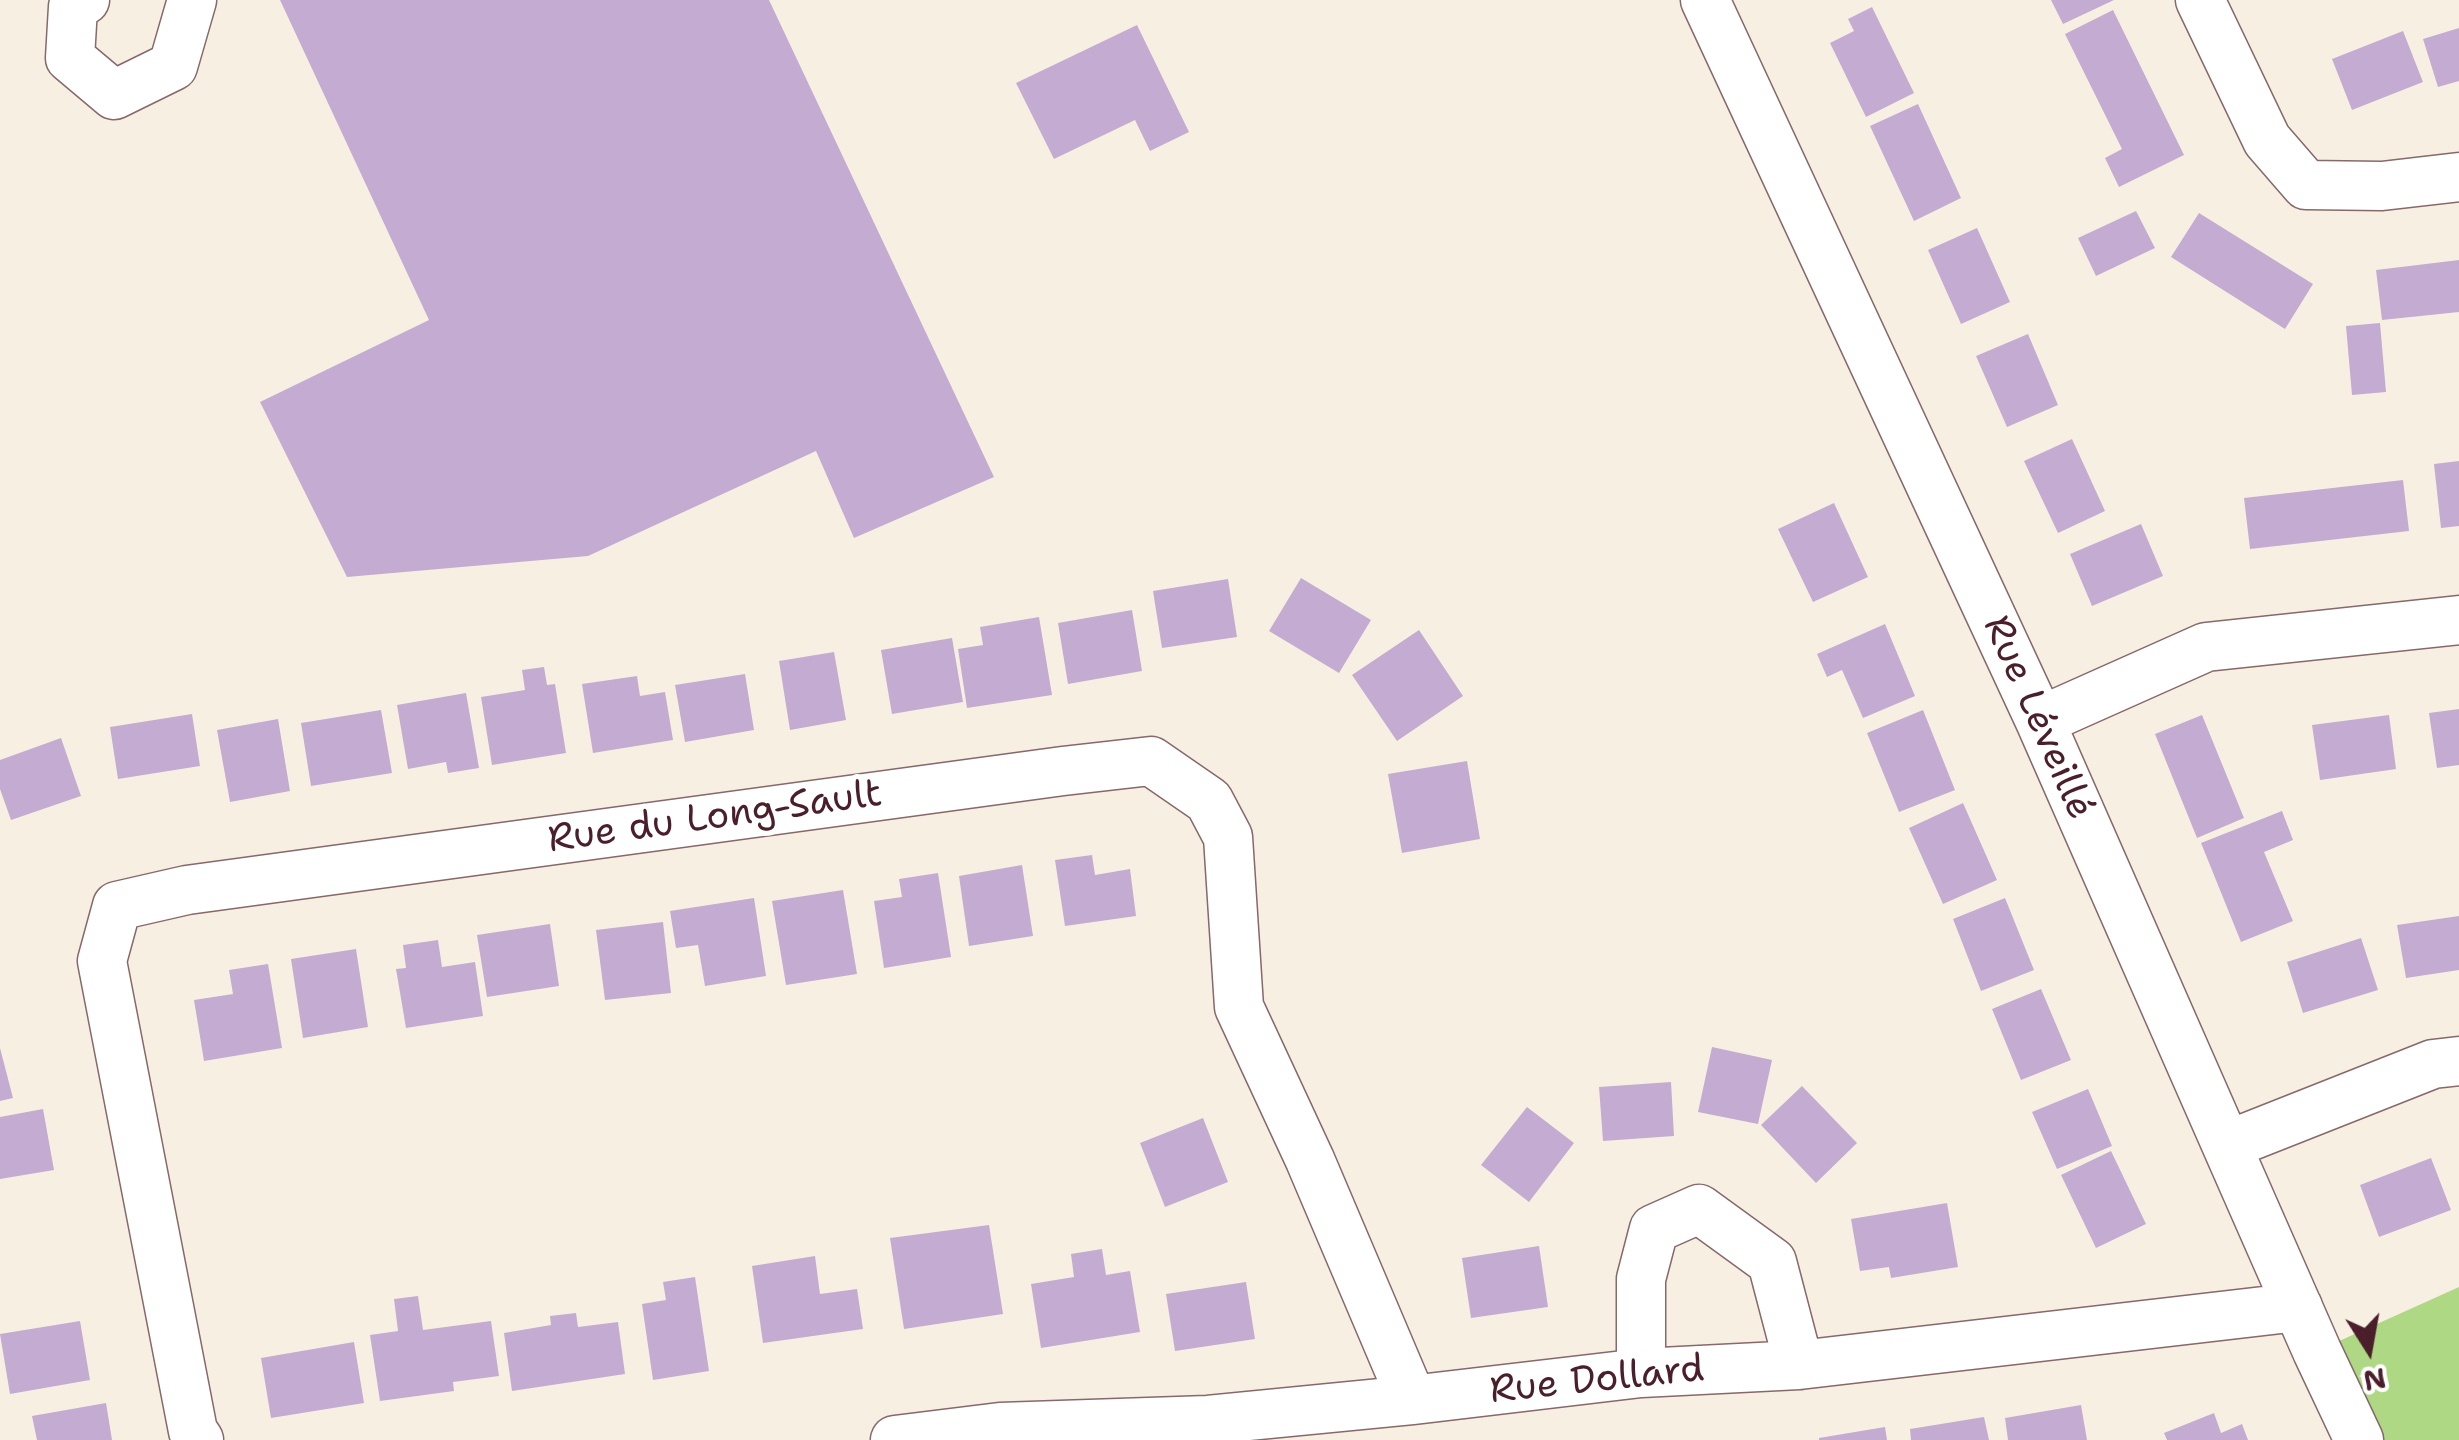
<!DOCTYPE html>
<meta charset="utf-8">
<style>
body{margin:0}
#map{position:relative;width:2459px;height:1440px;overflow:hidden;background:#f7f0e2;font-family:"Shantell Sans",sans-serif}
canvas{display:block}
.north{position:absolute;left:2319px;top:1300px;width:100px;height:100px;-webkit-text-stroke:8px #fff;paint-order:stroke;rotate:169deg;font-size:28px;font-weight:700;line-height:40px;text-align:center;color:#4a1f2b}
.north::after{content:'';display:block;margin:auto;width:35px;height:45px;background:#4a1f2b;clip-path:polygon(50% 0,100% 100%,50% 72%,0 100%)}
</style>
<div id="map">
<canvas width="2459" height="1440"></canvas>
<div class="north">N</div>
</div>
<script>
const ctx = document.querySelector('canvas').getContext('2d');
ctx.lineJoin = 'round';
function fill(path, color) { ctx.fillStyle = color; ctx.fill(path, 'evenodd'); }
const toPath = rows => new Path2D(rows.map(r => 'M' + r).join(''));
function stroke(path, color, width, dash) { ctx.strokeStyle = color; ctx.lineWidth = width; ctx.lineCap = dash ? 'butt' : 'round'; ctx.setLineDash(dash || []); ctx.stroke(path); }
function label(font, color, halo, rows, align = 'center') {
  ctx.font = font + ' "Shantell Sans",sans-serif'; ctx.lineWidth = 10; ctx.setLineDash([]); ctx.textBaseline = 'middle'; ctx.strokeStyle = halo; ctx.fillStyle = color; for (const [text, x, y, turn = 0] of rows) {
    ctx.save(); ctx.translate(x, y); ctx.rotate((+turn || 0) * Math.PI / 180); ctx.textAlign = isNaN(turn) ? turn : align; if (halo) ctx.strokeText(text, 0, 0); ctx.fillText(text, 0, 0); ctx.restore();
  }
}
const green = toPath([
 [2459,1287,2459,1440,2359,1440,2317,1351]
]);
const building = toPath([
 [280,0,769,0,994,477,854,538,816,451,588,556,347,577,260,402,429,320],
 [2051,0,2114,0,2063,24],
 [1872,7,1914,93,1866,117,1830,43,1854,31,1848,19],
 [2113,10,2184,155,2119,187,2105,158,2122,149,2065,34],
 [1137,25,1189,132,1150,151,1135,120,1054,159,1016,83],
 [2459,28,2459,81,2438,87,2423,39],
 [2403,31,2423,82,2352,110,2332,59],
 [1918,104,1961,198,1914,221,1870,126],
 [2136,211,2155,248,2096,276,2078,238],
 [2199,213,2313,284,2285,329,2171,257],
 [1977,228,2010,302,1961,324,1928,250],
 [2459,260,2459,312,2382,320,2376,270],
 [2380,323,2386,392,2352,395,2346,326],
 [2028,334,2058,405,2007,427,1976,356],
 [2072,439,2105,511,2058,533,2024,461],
 [2459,461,2459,526,2441,528,2434,464],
 [2403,480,2409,531,2250,549,2244,498],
 [1834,503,1868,577,1813,602,1778,529],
 [2141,524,2163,576,2092,606,2070,554],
 [1301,578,1371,620,1339,673,1269,631],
 [1228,579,1237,637,1162,648,1153,591],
 [1132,610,1142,671,1068,684,1058,623],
 [1039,617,1052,695,967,708,958,649,983,645,980,627],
 [1885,624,1915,696,1863,718,1842,670,1827,677,1817,654],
 [1419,630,1463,696,1397,741,1352,675],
 [952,638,963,702,892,714,881,650],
 [834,652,846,720,790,730,779,661],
 [544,667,547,685,555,684,566,753,492,765,481,697,525,690,522,670],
 [745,674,754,730,685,742,675,685],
 [637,676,640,696,665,692,673,740,593,753,582,684],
 [466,693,479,768,448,773,446,762,408,769,397,705],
 [2459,709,2459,765,2437,768,2429,713],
 [381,710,392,773,311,786,301,723],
 [1923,710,1955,790,1899,812,1867,733],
 [192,714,200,766,118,779,110,727],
 [2202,715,2244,818,2197,838,2155,734],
 [2389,715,2396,769,2320,780,2312,725],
 [278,719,290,791,230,802,217,730],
 [61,738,81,796,11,820,0,789,0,760],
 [1467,761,1480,839,1402,853,1388,774],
 [1963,803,1997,880,1943,904,1909,828],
 [2282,811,2293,840,2264,852,2293,921,2241,942,2201,843],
 [1092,855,1095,875,1130,869,1136,916,1065,926,1055,860],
 [1022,865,1033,936,969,946,959,876],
 [938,873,951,957,884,968,874,901,902,897,899,879],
 [843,890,857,974,786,985,772,901],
 [754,898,766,976,705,986,698,945,676,948,670,911],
 [2005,898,2034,970,1981,991,1953,919],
 [2459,916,2459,970,2406,978,2397,925],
 [663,922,671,993,605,1000,596,930],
 [550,924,559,986,487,997,477,935],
 [2361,938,2378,990,2303,1013,2287,962],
 [438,940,442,967,475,962,483,1016,406,1028,396,969,406,968,403,945],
 [356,949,368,1027,303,1038,291,959],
 [268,964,282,1048,204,1061,194,1000,233,994,229,970],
 [2041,989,2071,1060,2021,1080,1992,1009],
 [1712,1047,1772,1060,1758,1124,1698,1112],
 [0,1048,13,1098,0,1101],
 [1671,1082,1674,1136,1603,1141,1599,1087],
 [1802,1086,1857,1143,1816,1183,1761,1125],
 [2088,1089,2112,1146,2057,1169,2032,1112],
 [1527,1107,1574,1143,1529,1202,1481,1165],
 [43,1109,54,1170,0,1179,0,1117],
 [1203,1118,1228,1182,1165,1207,1140,1143],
 [2111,1151,2146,1224,2096,1248,2061,1175],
 [2431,1158,2451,1210,2379,1237,2360,1185],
 [1947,1203,1958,1267,1891,1278,1889,1267,1860,1271,1851,1219],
 [989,1225,1003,1314,904,1329,890,1238],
 [1539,1246,1548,1307,1471,1318,1462,1258],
 [1102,1249,1106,1275,1130,1271,1140,1332,1041,1348,1031,1284,1074,1277,1071,1254],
 [815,1256,820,1294,857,1289,863,1329,763,1343,752,1266],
 [695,1277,709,1371,653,1380,642,1304,666,1300,663,1282],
 [1246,1282,1255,1339,1175,1351,1166,1294],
 [418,1296,423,1330,491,1321,499,1376,453,1382,454,1391,380,1401,370,1335,398,1331,394,1299],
 [576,1313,578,1327,618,1322,625,1374,512,1391,504,1333,551,1325,550,1316],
 [80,1321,90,1380,10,1394,0,1334],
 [354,1342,364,1403,271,1418,261,1358],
 [106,1403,112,1440,37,1440,32,1416],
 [2081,1405,2087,1440,2008,1440,2005,1418],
 [2214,1413,2221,1433,2242,1424,2248,1440,2167,1440,2164,1433],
 [1984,1417,1989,1440,1911,1440,1910,1429],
 [1885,1427,1887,1440,1819,1440,1819,1438]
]);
const street = toPath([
 [85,0,73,7,70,58,114,95,173,66,192,0],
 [1705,0,2040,721,2317,1351,2359,1440],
 [2200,0,2267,140,2306,185,2382,186,2459,177],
 [2040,721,2206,647,2459,620],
 [2228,1145,2433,1064,2459,1061],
 [1641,1373,1641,1279,1654,1229,1699,1209,1772,1262,1799,1365],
 [199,1440,193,1431,102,961,117,906,187,890,1063,771,1151,761,1209,801,1228,837,1239,1007,1310,1160,1412,1400],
 [895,1440,1000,1427,1208,1420,1412,1400,1641,1373,1799,1365,2298,1307]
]);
const streetNames = [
 ["Rue Léveillé",2037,718,66],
 ["Rue du Long-Sault",715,818,-8],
 ["Rue Dollard",1597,1381,-6]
];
fill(green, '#aed884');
fill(building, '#c4abd2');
stroke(street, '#87686b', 51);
stroke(street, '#fff', 48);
label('38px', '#4a1f2b', '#fff', streetNames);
</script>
